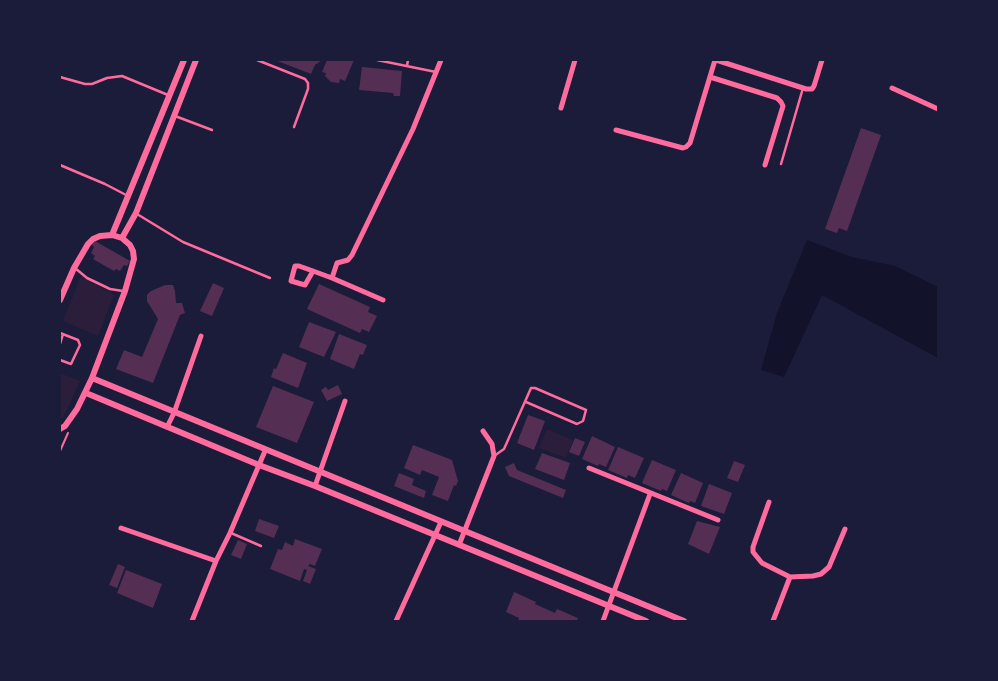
<!DOCTYPE html>
<style>
body{margin:0}
#map{position:relative;width:998px;height:681px;overflow:hidden;background:#1b1b3a;font-family:"PT Sans Narrow",sans-serif}
canvas{display:block}
.frame{position:absolute;inset:0;border:61px solid #1b1b3a;pointer-events:none}
</style>
<div id="map">
<canvas width="998" height="681"></canvas>
<div class="frame"></div>
</div>
<script>
const ctx = document.querySelector('canvas').getContext('2d');
ctx.lineJoin = 'round';
function fill(path, color) { ctx.fillStyle = color; ctx.fill(path, 'evenodd'); }
const toPath = rows => new Path2D(rows.map(r => 'M' + r).join(''));
function stroke(path, color, width, dash) { ctx.strokeStyle = color; ctx.lineWidth = width; ctx.lineCap = dash ? 'butt' : 'round'; ctx.setLineDash(dash || []); ctx.stroke(path); }
const green = toPath([
 [81,276,114,295,98,336,63,321],
 [60,373,80,381,66,412,60,421],
 [547,429,573,440,566,458,539,448]
]);
const water = toPath([
 [807,240,852,257,895,266,938,287,938,358,822,295,784,377,761,370,777,313]
]);
const building = toPath([
 [275,60,322,60,315,65,311,74],
 [327,60,354,60,345,81,340,79,339,83,331,82,325,76,326,73,322,72],
 [362,67,402,71,400,96,394,96,393,93,359,90],
 [861,128,881,135,847,231,839,228,837,233,825,229],
 [95,241,130,261,127,266,124,265,120,271,116,269,114,271,93,259,95,256,91,253,94,247,92,245],
 [213,283,224,288,212,316,200,311],
 [319,284,370,307,368,312,377,316,369,332,362,329,360,333,307,309],
 [165,285,173,285,175,291,176,303,182,303,185,313,180,315,153,383,116,369,124,350,142,357,158,319,147,301,147,295,151,291],
 [309,322,336,332,324,357,299,347],
 [339,334,367,345,363,355,360,354,354,369,330,359],
 [283,353,307,363,298,388,271,377,274,368,276,369],
 [338,385,342,394,327,401,321,390,326,387,328,390],
 [273,386,314,402,297,443,256,427],
 [528,415,545,421,534,450,517,443],
 [592,436,615,447,606,467,599,464,598,466,582,459],
 [575,438,585,442,579,456,569,452],
 [413,445,452,460,458,481,456,486,454,485,448,501,432,495,439,477,422,470,420,475,404,468],
 [618,447,644,458,635,478,628,475,627,478,608,470],
 [542,453,570,463,564,480,535,469],
 [652,460,676,470,667,491,662,489,661,491,642,483],
 [734,461,745,465,738,482,727,478],
 [514,463,517,470,566,490,563,498,509,476,505,467],
 [399,473,414,479,412,485,426,491,424,498,394,486],
 [681,473,703,483,695,503,690,501,689,503,671,495],
 [709,484,732,493,724,514,701,506],
 [259,519,279,526,274,538,255,531],
 [697,521,720,527,709,554,688,544],
 [295,539,322,549,315,566,310,564,308,566,316,569,310,584,303,581,307,570,304,569,300,581,270,569,278,549,282,550,285,542,293,546],
 [238,540,247,544,241,559,231,555],
 [118,564,125,567,117,588,109,585],
 [126,570,162,584,153,608,117,593],
 [514,592,536,602,535,604,555,613,557,609,578,618,577,621,518,621,519,618,506,612]
]);
const path = toPath([
 [60,451,68,433]
]);
const service = toPath([
 [257,60,305,79,308,83,308,89,294,127],
 [377,60,436,72],
 [407,66,408,60],
 [60,77,85,84,92,84,107,78,122,76,168,95],
 [175,116,212,130],
 [781,164,803,88],
 [60,165,105,184,128,196],
 [137,214,183,242,270,278],
 [75,268,87,278,110,289,123,291],
 [60,333,78,340,80,345,71,364,60,360],
 [60,344,63,334],
 [494,456,504,449,531,388,535,388,586,410,583,421,577,424,526,402],
 [231,533,261,546]
]);
const minor = toPath([
 [716,60,806,89,812,89,814,86,822,60],
 [710,77,777,98,781,102,783,106,765,165],
 [892,88,938,109],
 [561,108,575,60],
 [616,130,683,148,686,147,690,143,715,60],
 [313,271,305,285,291,281,295,266,299,266,313,271,332,278,383,300],
 [332,278,337,263,348,260,352,255,413,129,441,60],
 [167,427,174,413,201,336],
 [589,468,718,520],
 [315,486,345,401],
 [769,502,753,547,753,552,762,563,790,577,813,576,821,574,829,567,845,529],
 [121,528,216,561],
 [459,545,494,456,492,444,483,431],
 [192,621,216,561,230,533,265,451],
 [396,621,441,522],
 [603,621,650,494],
 [773,621,790,577]
]);
const tertiary = toPath([
 [112,235,184,60],
 [122,238,136,213,196,60],
 [60,300,74,268,88,244,93,239,100,236,112,235,122,238,130,245,133,251,134,259,125,291,92,378,77,409,65,426,60,429],
 [92,378,684,621],
 [86,393,259,465,315,486,646,621]
]);
fill(green, '#2a1e3b');
fill(water, '#12122b');
fill(building, '#542f53');
stroke(path, '#ff6b9d', 2);
stroke(service, '#ff6b9d', 2.5);
stroke(minor, '#ff6b9d', 5);
stroke(tertiary, '#ff6b9d', 6);
</script>
